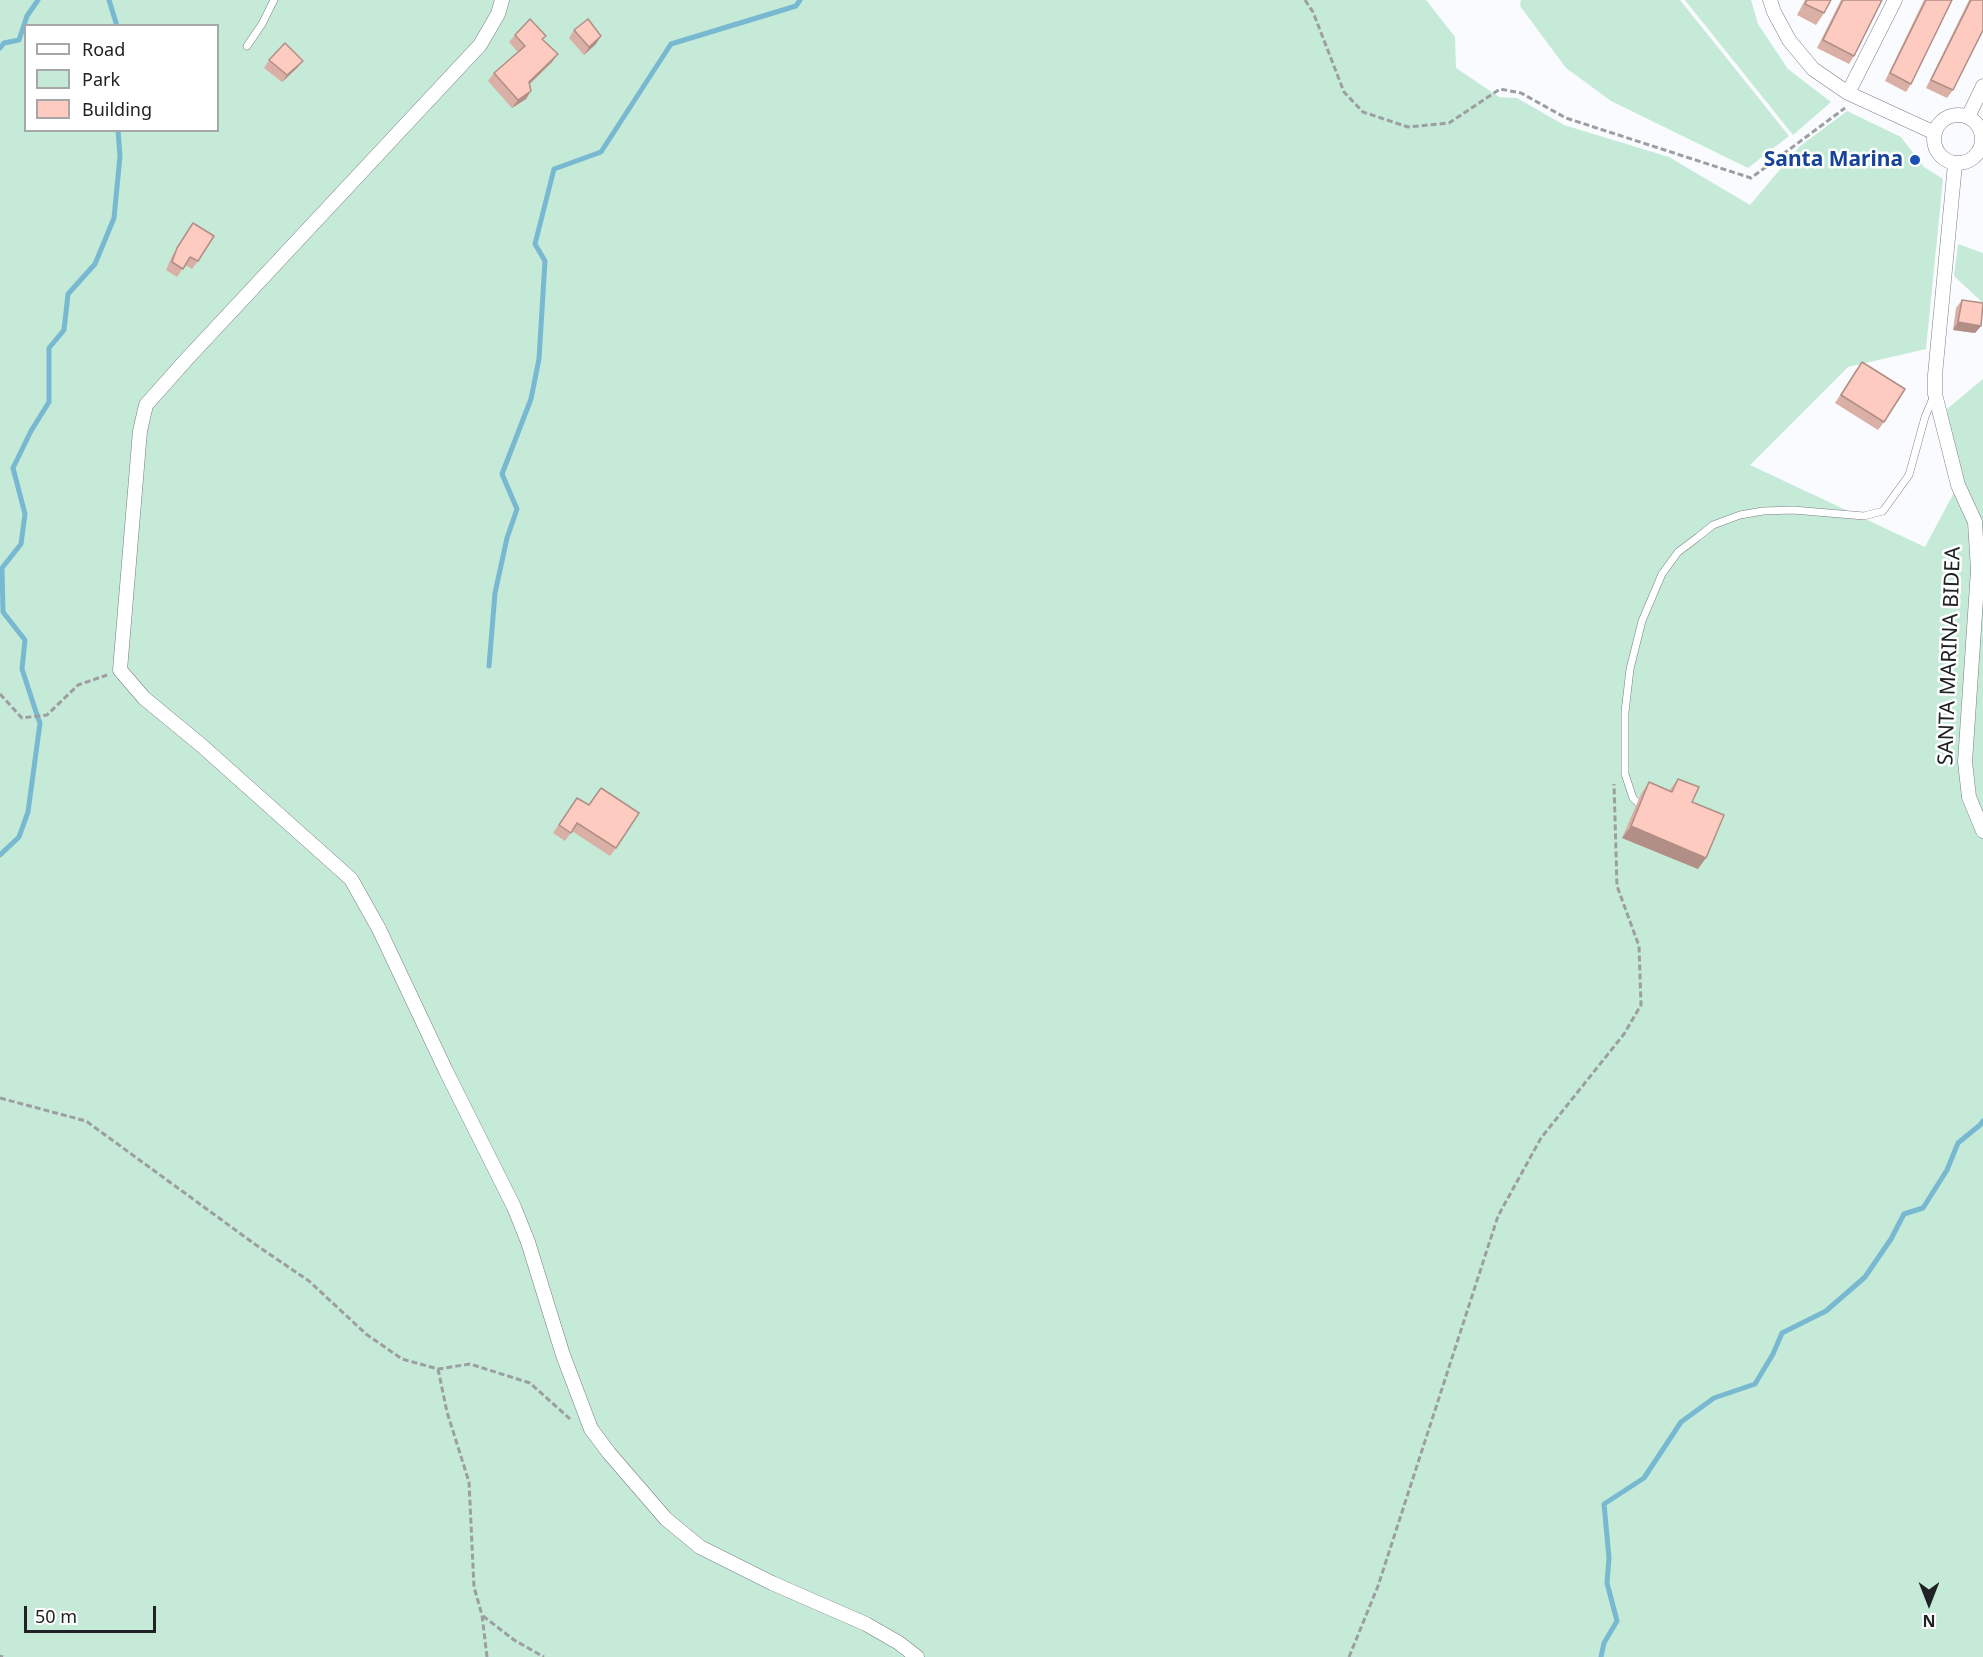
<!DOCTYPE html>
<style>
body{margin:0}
#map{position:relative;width:1983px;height:1657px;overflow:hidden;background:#f9fbfe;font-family:"Noto Sans",sans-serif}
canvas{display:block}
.legend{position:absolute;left:24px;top:24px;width:195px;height:108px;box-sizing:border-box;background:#fff;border:2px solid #a6a7a8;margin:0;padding:8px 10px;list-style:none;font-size:18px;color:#212225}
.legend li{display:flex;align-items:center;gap:12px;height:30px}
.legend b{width:30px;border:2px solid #a6a7a8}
.north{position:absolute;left:1899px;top:1573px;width:60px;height:60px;-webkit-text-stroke:4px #fff;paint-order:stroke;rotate:180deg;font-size:16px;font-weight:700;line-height:24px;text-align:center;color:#212225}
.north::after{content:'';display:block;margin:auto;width:21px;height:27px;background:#212225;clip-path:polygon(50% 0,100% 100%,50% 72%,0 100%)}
.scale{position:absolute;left:24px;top:1606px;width:132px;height:27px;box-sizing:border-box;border:3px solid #212225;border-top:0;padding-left:8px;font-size:18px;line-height:21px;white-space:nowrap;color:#212225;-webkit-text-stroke:4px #fff;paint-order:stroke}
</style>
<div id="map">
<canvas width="1983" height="1657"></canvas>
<ul class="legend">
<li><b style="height:8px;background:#fff"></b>Road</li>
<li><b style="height:16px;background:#c5ead8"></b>Park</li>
<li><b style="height:16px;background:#fdcbc0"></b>Building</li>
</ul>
<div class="north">N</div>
<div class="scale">50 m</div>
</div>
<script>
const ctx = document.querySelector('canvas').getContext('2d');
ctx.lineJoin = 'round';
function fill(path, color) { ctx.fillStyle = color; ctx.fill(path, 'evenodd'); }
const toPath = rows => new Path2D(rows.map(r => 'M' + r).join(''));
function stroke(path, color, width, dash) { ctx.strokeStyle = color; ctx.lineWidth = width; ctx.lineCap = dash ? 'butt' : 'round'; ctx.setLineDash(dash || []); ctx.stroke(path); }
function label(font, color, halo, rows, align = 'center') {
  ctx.font = font + ' "Noto Sans",sans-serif'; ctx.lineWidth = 5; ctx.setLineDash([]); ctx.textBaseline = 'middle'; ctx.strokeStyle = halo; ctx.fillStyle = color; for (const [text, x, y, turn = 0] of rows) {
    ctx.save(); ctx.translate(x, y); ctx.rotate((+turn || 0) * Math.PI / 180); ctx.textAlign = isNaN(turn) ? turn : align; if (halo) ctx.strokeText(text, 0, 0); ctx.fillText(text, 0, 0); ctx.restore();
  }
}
const green = toPath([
 [0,0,1426,0,1455,37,1456,68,1499,97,1517,98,1564,125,1669,157,1750,205,1799,147,1847,111,1901,137,1924,167,1943,179,1926,349,1848,367,1750,465,1925,547,1958,485,1947,409,1983,379,1983,1657,0,1657],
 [26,26,218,26,218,130,26,130],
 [1521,0,1680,0,1789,136,1748,168,1611,101,1566,68,1520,6],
 [1685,0,1751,0,1758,24,1788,69,1831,102,1793,135],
 [1958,244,1983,253,1983,303,1954,276]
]);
const stream = toPath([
 [109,0,117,26],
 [0,48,4,43,19,40,27,16,38,0],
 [489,666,495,593,507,538,517,509,502,474,531,399,539,359,545,261,535,244,554,169,601,152,671,44,796,6,800,0],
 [37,715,22,669,25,640,3,612,2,568,21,544,25,514,13,468,31,431,49,402,49,348,64,330,68,294,95,264,114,218,120,156,118,130],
 [0,855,19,837,28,812,40,723,38,718],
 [1601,1657,1604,1643,1617,1621,1607,1583,1609,1558,1604,1504,1644,1478,1681,1422,1714,1398,1755,1384,1773,1354,1782,1333,1826,1311,1865,1277,1891,1239,1904,1214,1923,1208,1947,1170,1958,1143,1980,1125,1983,1121]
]);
const path = toPath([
 [1305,0,1313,12,1344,92,1363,112,1408,127,1449,123,1500,89,1521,93,1566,118,1751,178,1845,108],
 [0,694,22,718,47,715,78,685,107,675],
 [0,1098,86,1121,256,1245,309,1281,366,1334,402,1359,438,1369,470,1364,530,1383,570,1419],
 [438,1369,447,1412,469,1482,474,1587,482,1615,487,1657],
 [483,1616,514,1640,544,1657],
 [0,1656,3,1657],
 [1349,1657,1378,1586,1498,1216,1541,1138,1624,1034,1641,1005,1639,946,1617,886,1614,784]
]);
const service = toPath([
 [247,46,262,24,274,0],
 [1637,802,1633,798,1625,774,1625,712,1630,669,1642,621,1662,574,1678,552,1698,537,1713,525,1740,515,1763,511,1793,510,1864,516,1883,511,1909,475,1925,417,1933,398]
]);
const minor = toPath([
 [502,0,498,14,480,45,185,361,146,405,140,431,120,670,144,698,201,745,351,879,379,929,446,1071,514,1207,528,1242,563,1355,591,1429,609,1453,666,1519,700,1547,772,1583,866,1624,899,1643,917,1657],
 [1770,0,1774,12,1789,40,1813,69,1848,93,1935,133],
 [1848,93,1895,0],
 '1934 139a24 24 0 1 1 48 0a24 24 0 1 1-48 0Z',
 [1968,117,1983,86],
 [1955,164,1935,375,1935,394,1958,485,1975,522,1978,570,1965,762,1969,797,1983,831]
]);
const wall = toPath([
 [1805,0,1831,0,1824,13,1816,25,1797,15],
 [1841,0,1882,0,1854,56,1849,64,1817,48],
 [1924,0,1952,0,1911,84,1906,92,1885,81],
 [1969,0,1983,0,1953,90,1947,98,1926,88],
 [574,30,596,44,584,55,569,38],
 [515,35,543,40,558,54,552,62,530,84,526,99,512,108,488,81,494,73,518,52,509,42],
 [269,60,303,61,297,68,282,82,264,68],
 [193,223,198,261,192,269,185,265,177,277,166,270,172,256],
 [1962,300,1981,326,1975,333,1953,330,1956,308],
 [1856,370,1884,422,1878,430,1835,403],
 [1678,779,1692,802,1698,869,1622,838,1641,794,1649,782,1669,791],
 [577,798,616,848,610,856,572,831,565,841,553,833]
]);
const shadedWall = toPath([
 [601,36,596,44,584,55,589,47],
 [558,54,552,62,524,89,529,82],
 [303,61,297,68,282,82,287,75],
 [531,91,526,99,512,108,518,100],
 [1958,322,1981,326,1975,333,1953,330],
 [1631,826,1706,858,1698,869,1622,838]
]);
const building = toPath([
 [1807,0,1831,0,1824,13,1805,4,1807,0],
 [1843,0,1882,0,1854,56,1823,40,1843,0],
 [1926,0,1952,0,1911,84,1890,73,1926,0],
 [1971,0,1983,0,1983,30,1953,90,1931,80,1971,0],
 [530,19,546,36,542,39,558,54,529,82,531,91,518,100,494,73,525,46,515,35,530,19],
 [588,19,601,36,589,47,574,30,588,19],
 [285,43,303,61,287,75,269,60,285,43],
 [193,223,214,236,198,261,190,257,183,269,172,262,177,248,193,223],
 [1962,300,1983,303,1981,326,1958,322,1962,300],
 [1862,362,1905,389,1884,422,1841,395,1862,362],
 [1678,779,1699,787,1692,802,1724,815,1706,858,1631,826,1649,782,1672,792,1678,779],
 [601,788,639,813,616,848,577,823,571,833,559,825,577,798,589,805,601,788]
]);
const markers = [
 [1915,160,6,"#1a4fb4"]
];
const transitNames = [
 ["Santa Marina",1903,160]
];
const streetNames = [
 ["SANTA MARINA BIDEA",1950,656,-88]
];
fill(green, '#c5ead8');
stroke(stream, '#78b9d1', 5);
stroke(service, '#7b7e86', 8);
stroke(minor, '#7b7e86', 15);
stroke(path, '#9c9ea1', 3, [6, 3]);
stroke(service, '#fff', 7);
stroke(minor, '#fff', 14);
fill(wall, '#daafa5');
fill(shadedWall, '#b18e86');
fill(building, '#fdcbc0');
stroke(building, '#b18e86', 1.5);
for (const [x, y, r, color] of markers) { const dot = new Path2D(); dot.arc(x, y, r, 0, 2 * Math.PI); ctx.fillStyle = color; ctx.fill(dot); stroke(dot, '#fff', 2); }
label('bold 21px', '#164399', '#fff', transitNames, 'right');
label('21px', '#212225', '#fff', streetNames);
</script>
